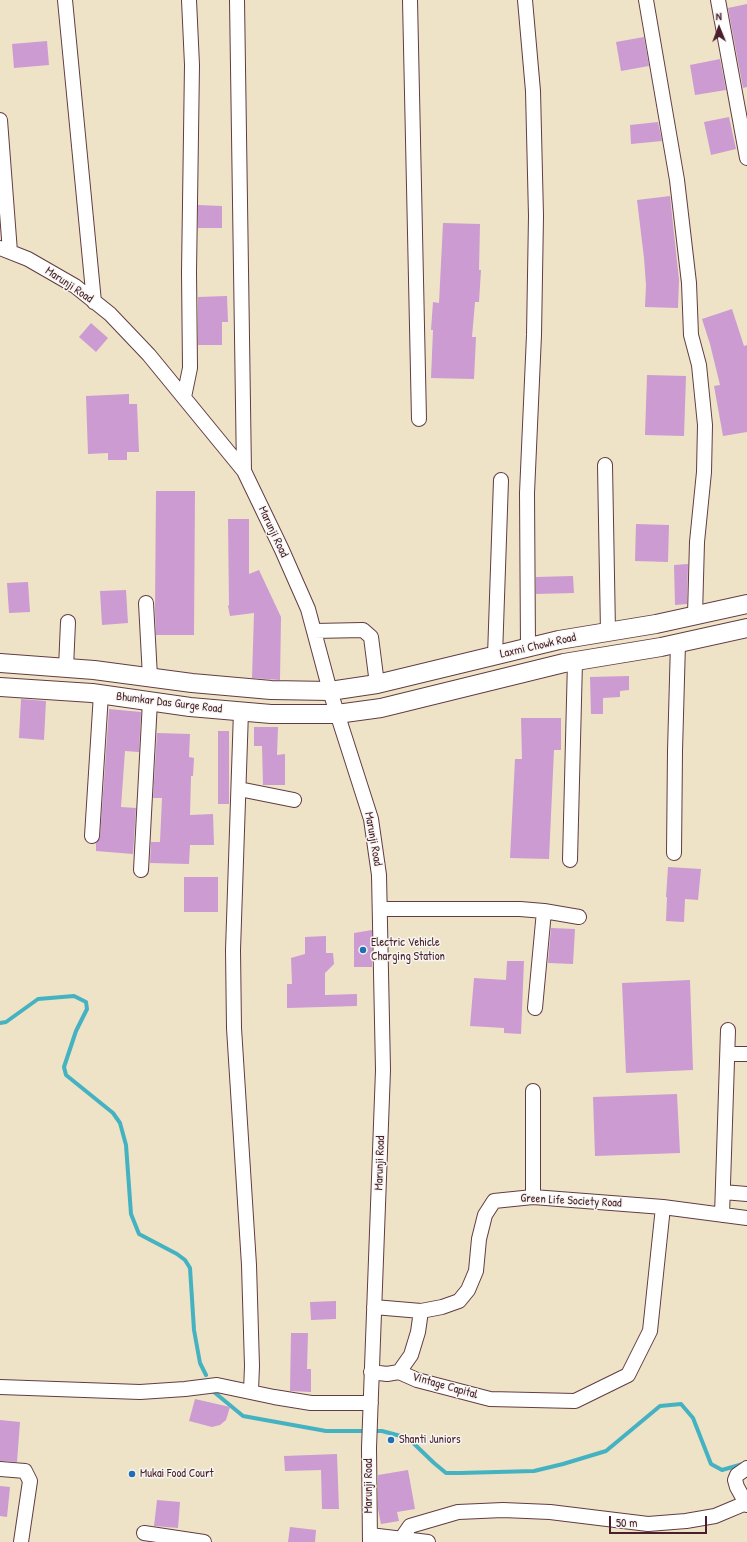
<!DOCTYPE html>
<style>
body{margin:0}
#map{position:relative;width:747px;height:1542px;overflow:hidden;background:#eee3c7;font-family:"Patrick Hand",sans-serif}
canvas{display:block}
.north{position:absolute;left:699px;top:8px;width:40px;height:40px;-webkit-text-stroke:3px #f6f6f2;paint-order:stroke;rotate:359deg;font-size:11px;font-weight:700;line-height:16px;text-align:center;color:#4a1f2b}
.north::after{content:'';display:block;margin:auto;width:14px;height:18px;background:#4a1f2b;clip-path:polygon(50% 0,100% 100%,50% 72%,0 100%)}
.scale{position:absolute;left:609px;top:1516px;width:98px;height:18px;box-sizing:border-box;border:2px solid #4a1f2b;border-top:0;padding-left:5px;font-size:12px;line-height:14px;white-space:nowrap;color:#4a1f2b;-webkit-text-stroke:3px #f6f6f2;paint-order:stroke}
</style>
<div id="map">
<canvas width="747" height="1542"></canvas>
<div class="north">N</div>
<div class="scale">50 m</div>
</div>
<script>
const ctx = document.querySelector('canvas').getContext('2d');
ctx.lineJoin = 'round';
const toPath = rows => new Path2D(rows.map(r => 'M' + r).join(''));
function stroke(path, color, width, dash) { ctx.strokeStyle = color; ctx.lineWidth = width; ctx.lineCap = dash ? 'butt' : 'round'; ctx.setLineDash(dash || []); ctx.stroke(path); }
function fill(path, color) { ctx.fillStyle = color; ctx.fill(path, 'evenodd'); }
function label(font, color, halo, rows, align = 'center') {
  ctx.font = font + ' "Patrick Hand",sans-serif'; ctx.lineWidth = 3; ctx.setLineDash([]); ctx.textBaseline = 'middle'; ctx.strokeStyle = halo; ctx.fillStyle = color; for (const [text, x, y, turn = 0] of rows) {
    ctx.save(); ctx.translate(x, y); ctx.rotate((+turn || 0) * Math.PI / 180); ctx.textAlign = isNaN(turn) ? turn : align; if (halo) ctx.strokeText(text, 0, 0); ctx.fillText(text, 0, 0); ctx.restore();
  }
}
const stream = toPath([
 [0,1023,6,1022,38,999,74,996,86,1002,87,1009,76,1031,64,1067,66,1075,113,1113,120,1123,126,1145,131,1214,139,1234,177,1254,185,1260,190,1268,194,1330,200,1363,206,1375],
 [214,1392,243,1416,326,1431,382,1431,408,1438,434,1463,446,1473,460,1473,534,1471,563,1464,606,1451,660,1406,681,1404,693,1418,711,1464,722,1470,743,1464]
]);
const building = toPath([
 [747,4,747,87,743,88,728,8],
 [644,37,649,66,621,71,616,42],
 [47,41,49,65,14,68,12,44],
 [720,59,726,90,695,95,690,65],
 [729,117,736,149,711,155,704,122],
 [658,122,662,141,631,144,630,125],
 [670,196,679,280,678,308,645,307,646,285,644,258,637,200],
 [198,205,222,206,222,228,198,228],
 [443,223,480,224,479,270,481,270,479,302,475,302,472,337,476,337,474,379,431,378,433,330,431,330,433,302,439,303],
 [227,296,228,322,222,322,222,345,198,345,198,297],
 [732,309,744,346,747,345,747,432,723,436,714,386,720,385,710,344,702,319],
 [91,323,108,338,96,352,79,337],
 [647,375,686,376,684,436,645,435],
 [129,394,129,404,137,404,139,452,127,452,127,460,108,460,108,453,88,454,86,396],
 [156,491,195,491,194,635,156,635,155,610],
 [228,519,249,519,249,574,259,570,281,617,280,680,252,678,254,613,230,616,228,606,229,605],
 [636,524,669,525,668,562,635,561],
 [688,564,687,604,675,605,674,565],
 [573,576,574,593,536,594,536,577],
 [28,582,30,612,9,613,7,583],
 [126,590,128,623,102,625,100,591],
 [629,676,629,690,620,691,620,697,603,698,603,714,591,714,590,677],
 [21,699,46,701,44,740,19,738],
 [109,709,141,712,139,752,125,751,121,807,136,808,133,854,96,851,96,843,100,837],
 [521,718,561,718,561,750,554,750,549,859,510,858,515,759,522,759],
 [254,727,278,727,277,755,285,754,285,785,263,785,262,746,254,746],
 [218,731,229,731,229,804,218,804],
 [157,733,190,734,189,757,194,758,193,776,191,776,190,815,213,814,214,845,190,845,189,864,150,863,151,842,160,842,162,798,153,798],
 [668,867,701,869,698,900,685,899,684,922,666,921,667,897,666,897],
 [184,877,218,877,218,912,184,912],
 [551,928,575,929,573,964,548,963],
 [372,930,372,967,354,967,354,933],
 [326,936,326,953,333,953,334,964,325,973,325,995,357,994,357,1006,287,1008,287,984,292,984,291,958,305,954,305,937],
 [507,961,524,961,521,1034,504,1033,504,1028,470,1026,474,978,506,980],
 [690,980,693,1070,626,1073,622,983],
 [677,1094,680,1153,595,1156,593,1097],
 [336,1301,336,1319,311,1320,310,1302],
 [291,1333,308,1333,307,1369,311,1369,311,1392,290,1391],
 [195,1399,230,1407,226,1420,220,1425,212,1427,189,1421],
 [0,1420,20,1422,17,1462,0,1461],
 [337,1454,339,1509,322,1509,321,1470,285,1471,284,1456],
 [408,1470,415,1509,397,1512,399,1521,381,1524,378,1509,378,1475],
 [0,1486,10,1487,7,1517,0,1516],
 [157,1500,180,1502,178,1528,154,1526],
 [290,1527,316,1530,315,1542,288,1542]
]);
const minor = toPath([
 [65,0,94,302],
 [237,0,244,471],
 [410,0,419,419],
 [525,0,533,91,536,216,534,335,527,493,528,648],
 [646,0,677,180,689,283,691,335,699,365,705,425,704,472,697,542,695,615],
 [718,0,747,158],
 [0,120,10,252],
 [0,248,28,259,75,286,110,314,149,355,244,471,282,550,308,609,330,691,371,819,379,875,383,1070,369,1448,370,1542],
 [184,397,190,368,189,272,192,65,189,0],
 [605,465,608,632],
 [146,603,150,677],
 [314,631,363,630,371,637,377,684],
 [495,656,501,480],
 [66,668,68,622],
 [241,711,233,950,234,1028,249,1265,252,1366,251,1391],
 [239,789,294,800],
 [92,836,101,694],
 [674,853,675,751,678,643],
 [570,860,575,661],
 [141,870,150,701],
 [380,909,520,909,544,911,579,917],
 [535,1008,544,911],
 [728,1054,747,1054],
 [723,1192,747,1194],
 [533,1197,533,1091],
 [722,1215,728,1030],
 [374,1307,421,1311,442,1307,459,1301,468,1290,476,1271,479,1239,485,1215,494,1201,533,1197,663,1207,747,1218],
 [371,1372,387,1374,399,1372,417,1380,490,1399,575,1401,628,1375,650,1331,663,1207],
 [399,1372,411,1355,418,1332,421,1311],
 [0,1387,140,1392,185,1389,217,1385,274,1397,311,1403,371,1403],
 [747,1468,737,1475,735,1480,737,1487,747,1505],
 [0,1469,25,1471,30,1481,21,1542],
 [144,1533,204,1542],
 [370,1535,428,1542],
 [401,1539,410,1526,458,1512,503,1510,550,1512,648,1524,686,1521,715,1516,746,1503]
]);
const major = toPath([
 [0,663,94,670,192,683,271,690,330,691,377,684,559,640,656,624,747,604],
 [0,687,92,693,190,707,271,714,337,714,381,708,564,663,661,647,747,628]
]);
const markers = [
 [363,950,4,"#1f6fb2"],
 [391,1440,4,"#1f6fb2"],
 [132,1474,4,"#1f6fb2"]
];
const streetNames = [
 ["Marunji Road",69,285,34],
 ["Marunji Road",273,532,65],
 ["Laxmi Chowk Road",538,646,-13],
 ["Bhumkar Das Gurge Road",169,703,7],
 ["Marunji Road",373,839,80],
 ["Marunji Road",380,1163,-88],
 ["Green Life Society Road",571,1201,3],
 ["Vintage Capital",445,1386,16],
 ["Marunji Road",369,1486,-90]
];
const poiNames = [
 ["Electric Vehicle",371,943],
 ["Charging Station",371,957],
 ["Shanti Juniors",399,1440],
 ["Mukai Food Court",140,1474]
];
stroke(stream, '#45b2c2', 4);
fill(building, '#cb9bd2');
stroke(minor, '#633c42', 16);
stroke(major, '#633c42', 20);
stroke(minor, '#fff', 14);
stroke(major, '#fff', 18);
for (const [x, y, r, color] of markers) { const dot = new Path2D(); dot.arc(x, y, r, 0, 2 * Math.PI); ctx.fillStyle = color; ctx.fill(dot); stroke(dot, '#f6f6f2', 1.5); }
label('12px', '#4a1f2b', '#f6f6f2', streetNames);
label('12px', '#4a1f2b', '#f6f6f2', poiNames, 'left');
</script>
